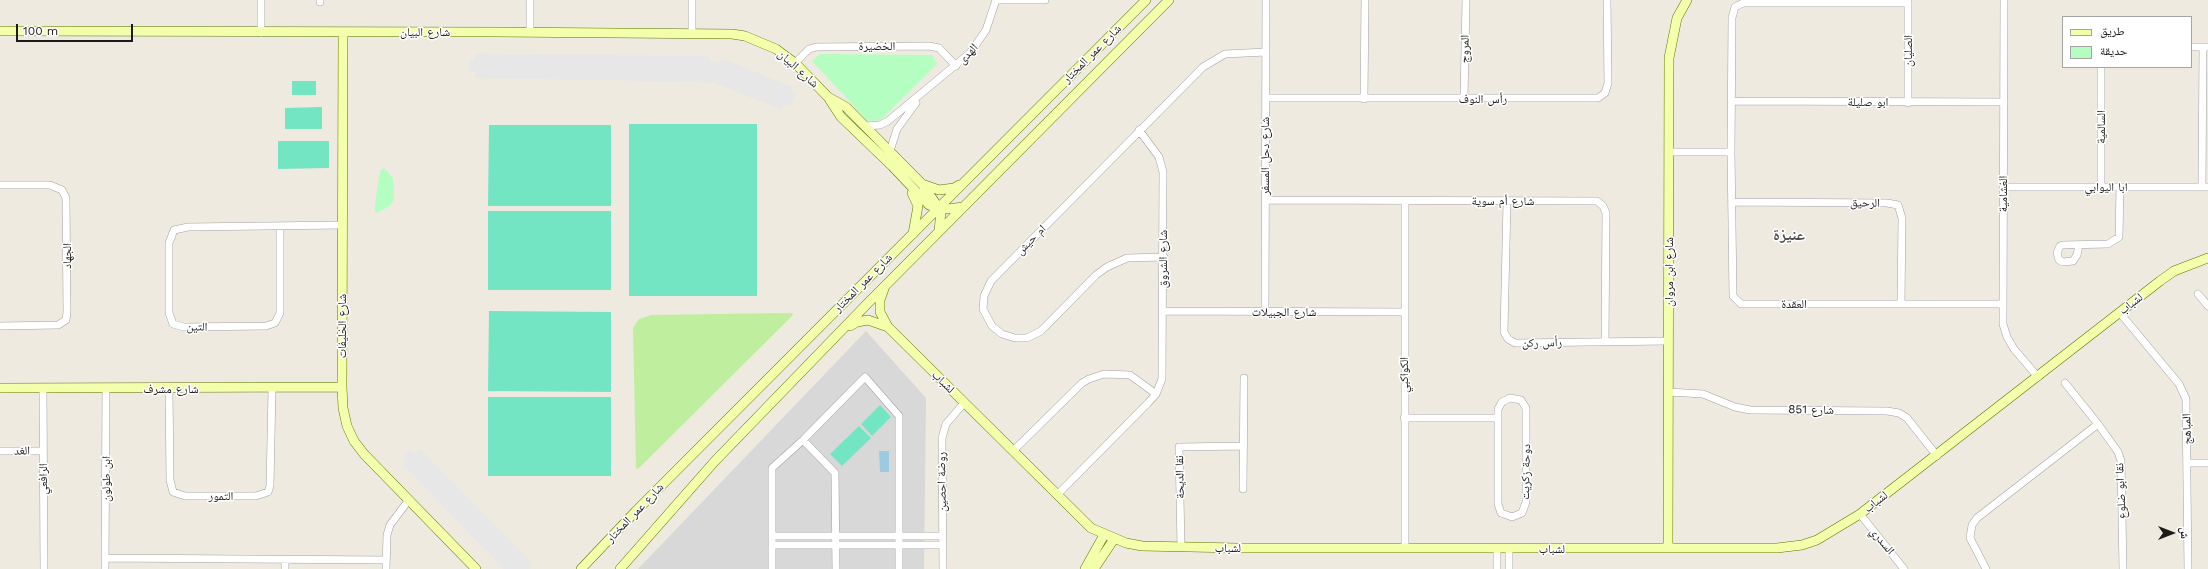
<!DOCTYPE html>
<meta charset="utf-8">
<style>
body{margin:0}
#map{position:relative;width:2208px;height:569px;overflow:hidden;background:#eeeadf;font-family:"Work Sans","Noto Naskh Arabic",sans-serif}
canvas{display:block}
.legend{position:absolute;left:2062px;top:16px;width:130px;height:52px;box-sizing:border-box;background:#fff;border:1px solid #a4a4a4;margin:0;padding:5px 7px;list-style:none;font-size:12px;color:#1b1b1b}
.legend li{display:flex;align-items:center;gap:8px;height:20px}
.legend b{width:20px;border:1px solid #a4a4a4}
.north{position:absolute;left:2152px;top:513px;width:40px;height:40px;-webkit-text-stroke:3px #fff;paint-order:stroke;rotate:90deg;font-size:11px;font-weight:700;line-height:16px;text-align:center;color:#1b1b1b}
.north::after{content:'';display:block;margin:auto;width:14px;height:18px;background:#1b1b1b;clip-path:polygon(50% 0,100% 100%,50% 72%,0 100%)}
.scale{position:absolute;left:16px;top:24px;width:117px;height:18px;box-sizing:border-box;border:2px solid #1b1b1b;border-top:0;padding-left:5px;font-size:12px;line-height:14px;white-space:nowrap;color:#1b1b1b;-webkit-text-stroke:3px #fff;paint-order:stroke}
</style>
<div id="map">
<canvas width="2208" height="569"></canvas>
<ul class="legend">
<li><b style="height:5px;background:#f4ffac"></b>طريق</li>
<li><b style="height:11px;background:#b5fec1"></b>حديقة</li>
</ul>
<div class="north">ش</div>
<div class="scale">100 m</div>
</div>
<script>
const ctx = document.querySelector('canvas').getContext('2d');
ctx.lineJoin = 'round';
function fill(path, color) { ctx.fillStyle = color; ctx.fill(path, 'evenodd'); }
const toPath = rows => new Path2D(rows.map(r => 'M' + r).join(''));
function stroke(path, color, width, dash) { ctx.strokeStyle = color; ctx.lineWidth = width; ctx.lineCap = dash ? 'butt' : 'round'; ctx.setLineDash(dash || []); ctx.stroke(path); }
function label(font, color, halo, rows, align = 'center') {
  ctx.font = font + ' "Work Sans","Noto Naskh Arabic",sans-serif'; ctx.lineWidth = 3; ctx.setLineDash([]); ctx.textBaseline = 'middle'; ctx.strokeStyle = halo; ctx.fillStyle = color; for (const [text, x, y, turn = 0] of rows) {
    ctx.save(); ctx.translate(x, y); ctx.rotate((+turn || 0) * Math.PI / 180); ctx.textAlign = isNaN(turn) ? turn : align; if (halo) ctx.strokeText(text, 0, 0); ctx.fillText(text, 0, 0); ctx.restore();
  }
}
const residential = toPath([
 [866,331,926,398,924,569,638,569]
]);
const grass = toPath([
 [791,313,793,314,792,316,639,468,636,469,633,328,639,319,651,315]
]);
const park = toPath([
 [820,54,932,55,937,64,881,120,868,121,812,61],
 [384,168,393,178,394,200,390,206,377,213,375,212,375,205,379,176,381,170]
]);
const pitch = toPath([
 [292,81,316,81,316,95,292,95],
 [322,107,322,129,285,129,285,108],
 [629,124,757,124,757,296,629,296],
 [489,125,611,125,611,206,488,206],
 [278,141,329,141,329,168,278,169],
 [488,211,611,211,611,290,488,290],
 [489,311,611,312,611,392,488,391],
 [488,397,611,397,611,476,488,476],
 [880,405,891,417,872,436,861,424],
 [859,426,871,438,842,466,830,454]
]);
const parking = toPath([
 [475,54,709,56,710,62,718,63,722,58,792,87,790,92,795,94,790,106,784,105,782,110,712,82,475,78,475,72,469,72,470,61,475,60],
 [410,449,414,453,420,449,533,564,529,569,504,569,403,465,406,461,403,457]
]);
const water = toPath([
 [879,451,889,451,889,472,880,472]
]);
const street = toPath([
 [261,0,261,33],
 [692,0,692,34],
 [996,0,1045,0],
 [2004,0,2003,324,2007,337,2014,349,2038,377],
 [320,2,320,0],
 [1908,3,1743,3,1735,7,1732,18,1731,152,1733,296,1741,304,2003,304],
 [530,32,530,0],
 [2191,47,2208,47],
 [795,63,809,49,816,47,929,46,939,48,956,66],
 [1266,98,1598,98,1605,93,1608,83,1607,0],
 [1364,99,1365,0],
 [1464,99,1466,0],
 [1732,101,2004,102],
 [1908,103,1908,0],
 [865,126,880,125,888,121,970,53,986,30,996,0],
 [890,151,897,129,916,103],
 [1669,152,1731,152],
 [0,185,50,185,62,190,66,198,67,312,66,320,58,325,0,326],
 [2003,187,2208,187],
 [2101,187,2101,67],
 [2202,187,2203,47],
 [1265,200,1597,201,1603,206,1606,213,1605,342],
 [1507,202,1504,332,1508,339,1515,343,1668,341],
 [1732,202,1887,203,1898,205,1902,218,1901,303],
 [280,226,280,313,275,323,266,326,184,327,173,324,169,313,169,243,174,230,188,227,342,225],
 [2079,245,2077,255,2073,261,2063,262,2059,260,2057,253,2060,246,2063,245,2108,244,2119,237,2120,187],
 [1164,257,1127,258,1107,267,1096,275,1041,331,1027,338,1015,338,1002,334,992,326,983,309,984,296,991,281,1203,67,1225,54,1266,52],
 [2198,294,2208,306],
 [1163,311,1405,312],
 [1265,312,1266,0],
 [2120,313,2179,384,2186,399,2188,569],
 [2065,383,2098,424,2118,452,2121,461,2123,569],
 [43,388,44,569],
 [169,389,170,480,173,492,185,496,256,496,268,492,270,486,272,389],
 [1668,392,1703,394,1735,407,1750,410,1887,411,1899,413,1907,418,1937,456],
 [1510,398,1521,400,1526,408,1526,502,1522,513,1512,517,1501,513,1498,504,1498,409,1502,402,1510,398],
 [1404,418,1497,418],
 [803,440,835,473,836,569],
 [0,451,43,451],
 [1013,451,1082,383,1089,379,1104,374,1130,375,1156,394],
 [2188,463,2208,463],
 [1243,489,1244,378],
 [1058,494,1148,403,1156,394,1162,379,1163,172,1159,157,1139,130],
 [1860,514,1904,569],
 [772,536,943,536],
 [772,545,943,545],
 [1181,547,1179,447,1244,446],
 [1405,548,1405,201],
 [1497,549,1497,569],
 [105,558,386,560],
 [105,569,106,388],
 [285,569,285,560],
 [386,569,387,535,390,525,408,501],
 [772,569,772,468,803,440,865,377,899,416,899,569],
 [943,569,942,438,946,424,964,403],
 [1509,569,1509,549],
 [1986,569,1970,538,1972,525,1977,518,2098,424]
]);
const secondary = toPath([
 [0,31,497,32,732,34,745,36,776,49,795,63,828,97,841,117,892,166,929,205,948,209,963,207],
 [343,33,342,387,343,408,347,426,354,441,364,454,476,569],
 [828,97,846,107,922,184,941,211,939,231],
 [922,184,939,190,954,188,959,185],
 [912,193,918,206,913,234],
 [885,286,880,300,880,312,888,327,1091,528,1126,543,1142,546,1237,548,1777,548,1802,545,1817,540,1860,514,2160,281,2174,271,2208,258],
 [850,326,857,322,868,320,888,327],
 [0,388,342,387],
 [1668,548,1669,58,1677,18,1687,0],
 [581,569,635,512,1146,0],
 [620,569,715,461,867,304,1169,0],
 [1085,569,1104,535],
 [1094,569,1114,539]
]);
const streetNames = [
 ["شارع البيان",425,32],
 ["الخضيرة",877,46],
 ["المروج",1465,49,-89],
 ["الصليان",1908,51,-90],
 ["الهدى",968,54,-47],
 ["شارع عمر المختار",1092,54,-45],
 ["شارع البيان",798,69,42],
 ["رأس النوف",1483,99],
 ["ابو صليلة",1868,102],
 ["السالمية",2101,127,-90],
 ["شارع دحل المسفر",1265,156,-90],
 ["ابا اليوابي",2106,187],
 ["الغشامية",2003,194,-90],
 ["شارع أم سوية",1503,201],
 ["الرحيق",1865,203,1],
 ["ام حيش",1031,240,-45],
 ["الجهاد",67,256,-90],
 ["شارع الشروق",1163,259,-90],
 ["شارع ابن مروان",1669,272,-90],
 ["شارع عمر المختار",863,283,-45],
 ["العقدة",1794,304],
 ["لشباب",2131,304,-38],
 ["شارع الجبيلات",1284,312],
 ["شارع الخليفات",342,326,-90],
 ["التين",197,327,1],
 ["رأس ركن",1542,343,-1],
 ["الكواكبي",1404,375,-90],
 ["لشباب",943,382,45],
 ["شارع مشرف",171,389],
 ["شارع 851",1811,410,1],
 ["المباهج",2187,429,-91],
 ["الغد",22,451,-1],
 ["دوحة زكريت",1526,472,-89],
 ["نقا الديحة",1180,477,-91],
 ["الرافعي",43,479,-90],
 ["ابن طولون",106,479,-90],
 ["روضة احصين",942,482,-91],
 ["نقا ابو ضلوع",2121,491,-93],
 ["التمور",221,496],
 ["لشباب",1876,502,-38],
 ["شارع عمر المختار",635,513,-46],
 ["السدري",1882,541,51],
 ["لشباب",1228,548],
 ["لشباب",1552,549]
];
const districtNames = [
 ["عنيزة",1789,235]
];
fill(residential, '#d9d8d8');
fill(grass, '#bfee9f');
fill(park, '#b5fec1');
fill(pitch, '#74e5c3');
fill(parking, '#e7e7e7');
fill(water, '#9acbe0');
stroke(street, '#a2a2a2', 8);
stroke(secondary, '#5e7400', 10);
stroke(street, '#fff', 7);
stroke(secondary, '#f4ffac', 9);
label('12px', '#1b1b1b', '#fff', streetNames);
label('bold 16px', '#4e4e4e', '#fff', districtNames);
</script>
